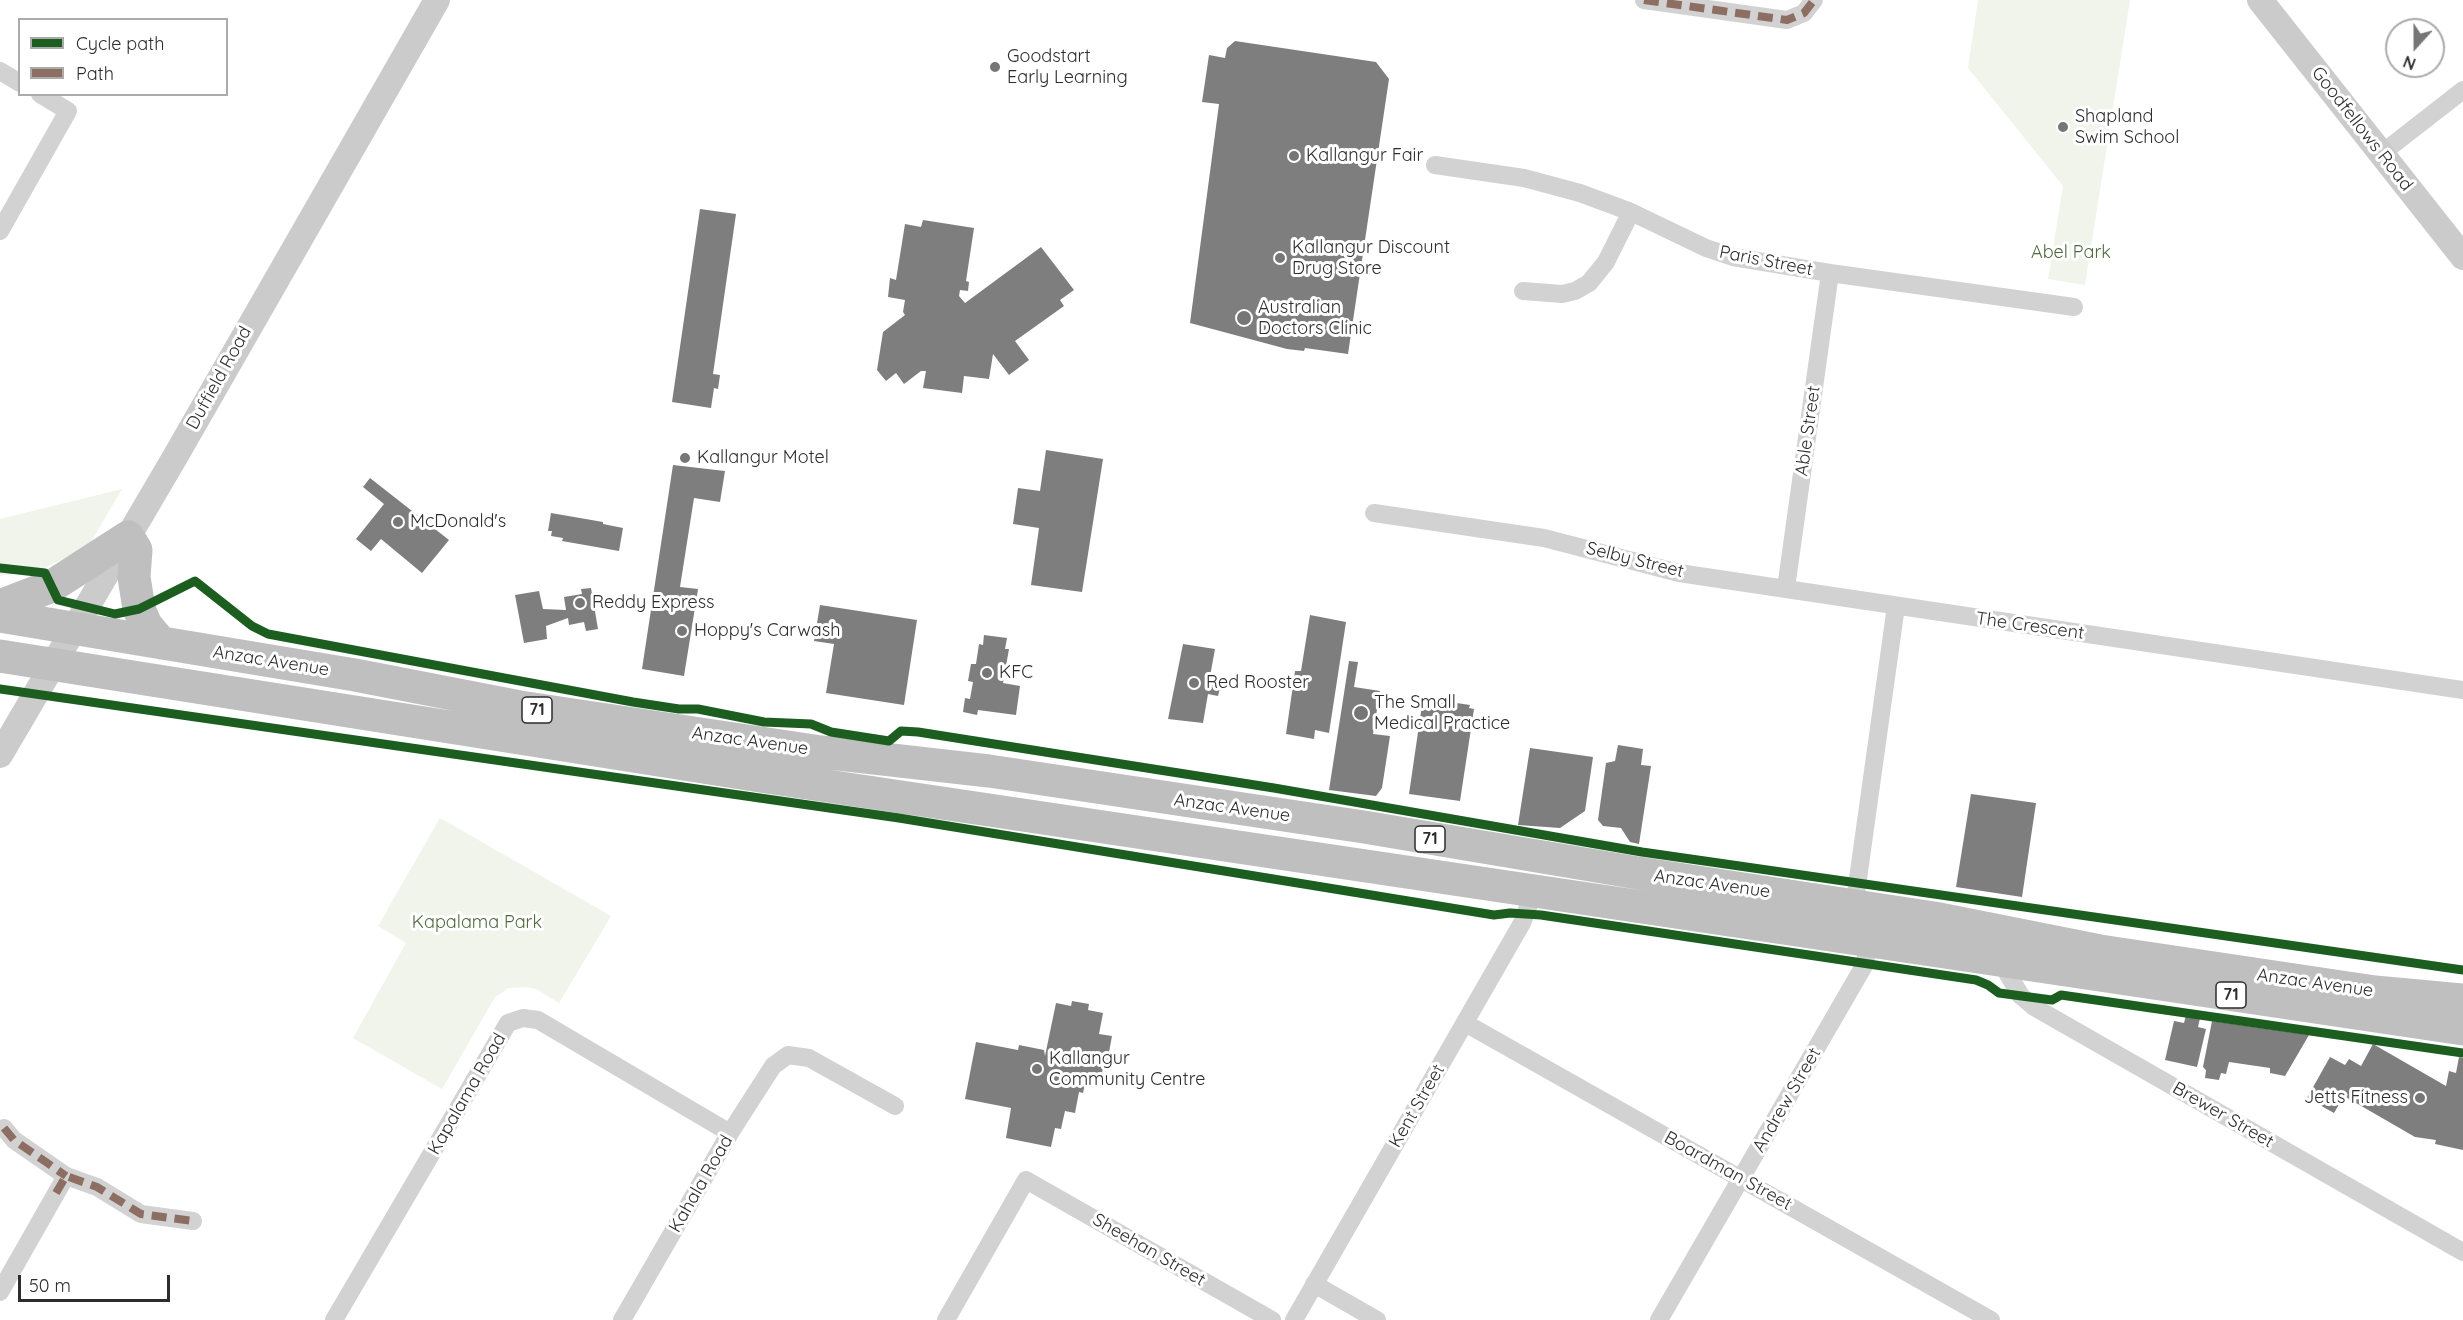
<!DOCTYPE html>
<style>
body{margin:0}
#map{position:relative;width:2463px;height:1320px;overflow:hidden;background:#fff;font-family:Quicksand,sans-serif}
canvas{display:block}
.legend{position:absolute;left:18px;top:18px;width:210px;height:78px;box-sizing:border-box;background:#fff;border:2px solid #ababab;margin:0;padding:8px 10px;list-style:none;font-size:18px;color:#2d2d2d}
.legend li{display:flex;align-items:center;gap:12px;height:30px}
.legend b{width:30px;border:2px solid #ababab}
.north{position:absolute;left:2385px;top:18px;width:60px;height:60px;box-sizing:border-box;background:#fff;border:2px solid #ababab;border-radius:50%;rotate:201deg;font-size:16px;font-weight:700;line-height:24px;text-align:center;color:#2d2d2d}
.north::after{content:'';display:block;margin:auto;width:21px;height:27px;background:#767676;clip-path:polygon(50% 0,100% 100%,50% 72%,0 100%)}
.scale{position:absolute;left:18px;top:1275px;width:152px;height:27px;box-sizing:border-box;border:3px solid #2d2d2d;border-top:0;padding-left:8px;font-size:18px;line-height:21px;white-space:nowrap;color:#2d2d2d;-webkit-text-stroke:4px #fff;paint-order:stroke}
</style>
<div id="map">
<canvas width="2463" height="1320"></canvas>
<ul class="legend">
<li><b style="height:8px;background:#1b5e20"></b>Cycle path</li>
<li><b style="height:8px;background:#8d6e63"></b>Path</li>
</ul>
<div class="north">N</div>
<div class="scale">50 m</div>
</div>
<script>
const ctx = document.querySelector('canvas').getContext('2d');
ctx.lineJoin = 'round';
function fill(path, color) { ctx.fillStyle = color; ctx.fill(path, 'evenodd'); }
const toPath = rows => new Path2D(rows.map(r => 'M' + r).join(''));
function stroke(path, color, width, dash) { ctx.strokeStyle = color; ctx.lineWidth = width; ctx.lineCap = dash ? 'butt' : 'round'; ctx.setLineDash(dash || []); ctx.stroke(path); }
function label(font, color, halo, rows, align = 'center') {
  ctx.font = font + ' Quicksand,sans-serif'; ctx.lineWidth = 6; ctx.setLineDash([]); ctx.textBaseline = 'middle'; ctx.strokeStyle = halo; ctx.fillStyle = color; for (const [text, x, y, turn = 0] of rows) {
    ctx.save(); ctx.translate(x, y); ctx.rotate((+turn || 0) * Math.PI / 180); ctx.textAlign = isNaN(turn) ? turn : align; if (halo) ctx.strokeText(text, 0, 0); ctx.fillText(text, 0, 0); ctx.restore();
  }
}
const green = toPath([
 [1978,0,2130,0,2085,285,2048,279,2063,186,1968,68],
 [122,489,87,549,41,569,0,576,0,519],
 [440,818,611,916,559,1003,536,989,527,987,509,988,495,997,442,1089,353,1038,406,943,378,926]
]);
const building = toPath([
 [1235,41,1376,62,1389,79,1348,354,1305,348,1304,351,1287,349,1190,323,1219,104,1202,102,1209,55,1225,58,1227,48],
 [700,209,736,214,713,374,720,375,718,389,714,388,711,408,672,402],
 [923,220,974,228,966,281,969,282,968,291,960,290,959,296,965,303,1041,247,1074,290,1060,300,1064,306,1015,341,1029,360,1009,375,993,354,989,379,964,376,962,393,923,388,926,371,921,371,904,384,896,373,886,381,877,370,883,332,905,315,903,312,905,300,888,297,890,278,896,280,905,224,921,227],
 [1046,450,1103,459,1082,592,1031,585,1039,528,1013,524,1018,488,1040,491],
 [673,465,725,471,720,502,694,498,680,587,698,589,684,676,642,669],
 [370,478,449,540,422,573,381,539,371,551,356,539,384,504,363,487],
 [551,513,603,522,603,524,623,528,619,551,562,541,563,538,551,536,552,531,548,531],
 [591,588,598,629,586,631,584,622,569,625,568,618,546,626,547,639,524,643,515,595,539,591,543,609,566,610,564,597,582,594,581,589],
 [820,605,917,620,904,705,826,693,834,644,814,641],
 [1310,615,1346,622,1329,733,1315,730,1314,739,1286,734,1295,671,1301,671],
 [984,635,1007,638,1005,649,1009,649,1003,683,1020,686,1016,715,978,710,977,715,963,712,965,698,970,699,973,682,968,681,971,664,976,664,979,644,983,645],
 [1183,644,1215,649,1209,682,1221,684,1218,696,1208,694,1203,723,1168,719],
 [1349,661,1358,662,1354,687,1380,691,1373,734,1390,736,1382,788,1376,796,1329,790],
 [1423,698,1470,705,1469,708,1474,709,1460,801,1409,794],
 [1618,745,1643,749,1641,765,1651,766,1639,844,1630,842,1621,828,1603,826,1598,820,1606,763,1615,761],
 [1530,748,1593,757,1585,811,1560,828,1518,825],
 [1971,794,2036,803,2022,897,1956,887],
 [1072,1001,1089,1004,1088,1010,1103,1013,1099,1034,1112,1036,1107,1063,1104,1063,1101,1078,1087,1075,1083,1093,1079,1092,1075,1113,1065,1111,1061,1129,1055,1128,1051,1147,1006,1138,1011,1108,965,1099,976,1042,1018,1050,1019,1045,1044,1050,1045,1056,1056,1003,1071,1006],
 [2187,1011,2201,1014,2198,1027,2206,1029,2197,1067,2165,1060,2174,1021,2184,1023],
 [2212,1021,2309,1035,2285,1076,2270,1073,2270,1068,2229,1062,2226,1074,2221,1073,2219,1080,2205,1078,2206,1070,2203,1067],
 [2373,1044,2446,1086,2449,1071,2456,1073,2459,1057,2463,1058,2463,1150,2435,1144,2436,1140,2415,1137,2344,1096,2334,1113,2307,1098,2330,1057,2345,1065,2349,1059,2361,1066]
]);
const street = toPath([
 [1644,0,1787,20,1804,13,1814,0],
 [0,71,20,83],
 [2381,154,2463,90],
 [1435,165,1524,178,1580,193,1631,212,1706,248,1733,257,1830,273,2074,307],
 [0,231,68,111,40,94],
 [1523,291,1562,294,1575,291,1589,283,1606,262,1631,212],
 [1374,513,1544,538,1679,573,2463,690],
 [1786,588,1830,273],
 [2000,961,2021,996,2034,1007,2463,1252],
 [1465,1023,1991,1320],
 [4,1128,14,1140,66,1176],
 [1314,1284,1377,1320],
 [0,1292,66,1176,97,1187,141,1214,193,1221],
 [334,1320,508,1023,523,1018,538,1020,730,1133],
 [622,1320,730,1133,773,1066,788,1055,809,1058,895,1106],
 [946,1320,1026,1180,1272,1320],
 [1294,1320,1522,923,1534,891],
 [1659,1320,1865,964,1868,941,1856,905,1856,893,1896,606]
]);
const secondary = toPath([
 [2260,0,2463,257],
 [0,755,175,457,437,0]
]);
const highway = toPath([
 [0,606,52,586,128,537,136,550,134,577,139,609,146,625,161,643],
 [0,616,355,675,520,707,821,752,989,771,1364,827,1638,873,1934,918,2100,951,2375,992,2463,1000],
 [0,656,760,776,2463,1029]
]);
const quiet = toPath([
 [1644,0,1787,20,1804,13,1814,0],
 [4,1128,14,1140,66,1176],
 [56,1193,66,1176,97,1187,141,1214,193,1221]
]);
const cycleway = toPath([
 [0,568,45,573,58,600,115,614,139,609,195,581,252,626,268,634,633,702,679,709,698,709,764,722,811,724,831,732,889,741,901,731,918,732,1274,788,1642,852,2463,970],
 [0,689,899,818,1494,915,1510,913,1541,915,1976,980,1988,985,1999,993,2052,1000,2061,995,2463,1053]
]);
const markers = [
 [995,67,6,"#767676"],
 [2063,127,6,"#767676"],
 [1294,156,6,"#767676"],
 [1280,258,6,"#767676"],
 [1244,318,8,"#767676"],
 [685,458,6,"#767676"],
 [398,522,6,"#767676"],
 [580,603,6,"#767676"],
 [682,631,6,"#767676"],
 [987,673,6,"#767676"],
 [1194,683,6,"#767676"],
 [1361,713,8,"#767676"],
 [1037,1069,6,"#767676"],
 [2420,1098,6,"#767676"]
];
const shields = [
 [537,710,30],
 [1430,839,30],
 [2231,995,30]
];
const shieldNames = [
 ["71",537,710],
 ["71",1430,839],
 ["71",2231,995]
];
const poiNames = [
 ["Goodstart",1007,57],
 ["Early Learning",1007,78],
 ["Shapland",2075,117],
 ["Swim School",2075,138],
 ["Kallangur Fair",1306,156],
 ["Kallangur Discount",1292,248],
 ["Drug Store",1292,269],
 ["Australian",1258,308],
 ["Doctors Clinic",1258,329],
 ["Kallangur Motel",697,458],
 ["McDonald's",410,522],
 ["Reddy Express",592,603],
 ["Hoppy's Carwash",694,631],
 ["KFC",999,673],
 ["Red Rooster",1206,683],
 ["The Small",1374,703],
 ["Medical Practice",1374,724],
 ["Kallangur",1049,1059],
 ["Community Centre",1049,1080],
 ["Jetts Fitness",2408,1098,"right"]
];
const streetNames = [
 ["Goodfellows Road",2362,129,52],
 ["Paris Street",1766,261,11],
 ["Duffield Road",219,378,-61],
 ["Able Street",1808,431,-82],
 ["Selby Street",1635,560,14],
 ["The Crescent",2030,626,8],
 ["Anzac Avenue",271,661,9],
 ["Anzac Avenue",750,741,8],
 ["Anzac Avenue",1232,808,8],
 ["Anzac Avenue",1712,884,8],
 ["Anzac Avenue",2315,983,8],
 ["Kapalama Road",467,1094,-60],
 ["Andrew Street",1787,1100,-60],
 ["Kent Street",1417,1106,-60],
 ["Brewer Street",2223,1115,30],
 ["Boardman Street",1728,1171,29],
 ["Kahala Road",701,1184,-60],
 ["Sheehan Street",1149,1250,30]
];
const parkNames = [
 ["Abel Park",2071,253],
 ["Kapalama Park",477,923]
];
fill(green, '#f0f4eb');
fill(building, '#7e7e7e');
stroke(street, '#d2d2d2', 18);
stroke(secondary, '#cbcbcb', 26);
stroke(highway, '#bfbfbf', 33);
stroke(quiet, '#8d6e63', 8, [15, 8]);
stroke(cycleway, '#1b5e20', 9);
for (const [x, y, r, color] of markers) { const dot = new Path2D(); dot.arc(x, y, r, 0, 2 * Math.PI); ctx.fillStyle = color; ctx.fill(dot); stroke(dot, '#fff', 2); }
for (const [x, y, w] of shields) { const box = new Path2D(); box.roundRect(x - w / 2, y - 13, w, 26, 4.5); ctx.fillStyle = '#fff'; ctx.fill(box); stroke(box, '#2d2d2d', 1.5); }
label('bold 16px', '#2d2d2d', null, shieldNames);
label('18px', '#2d2d2d', '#fff', poiNames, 'left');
label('18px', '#2d2d2d', '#fff', streetNames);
label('18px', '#4f693a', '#fff', parkNames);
</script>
